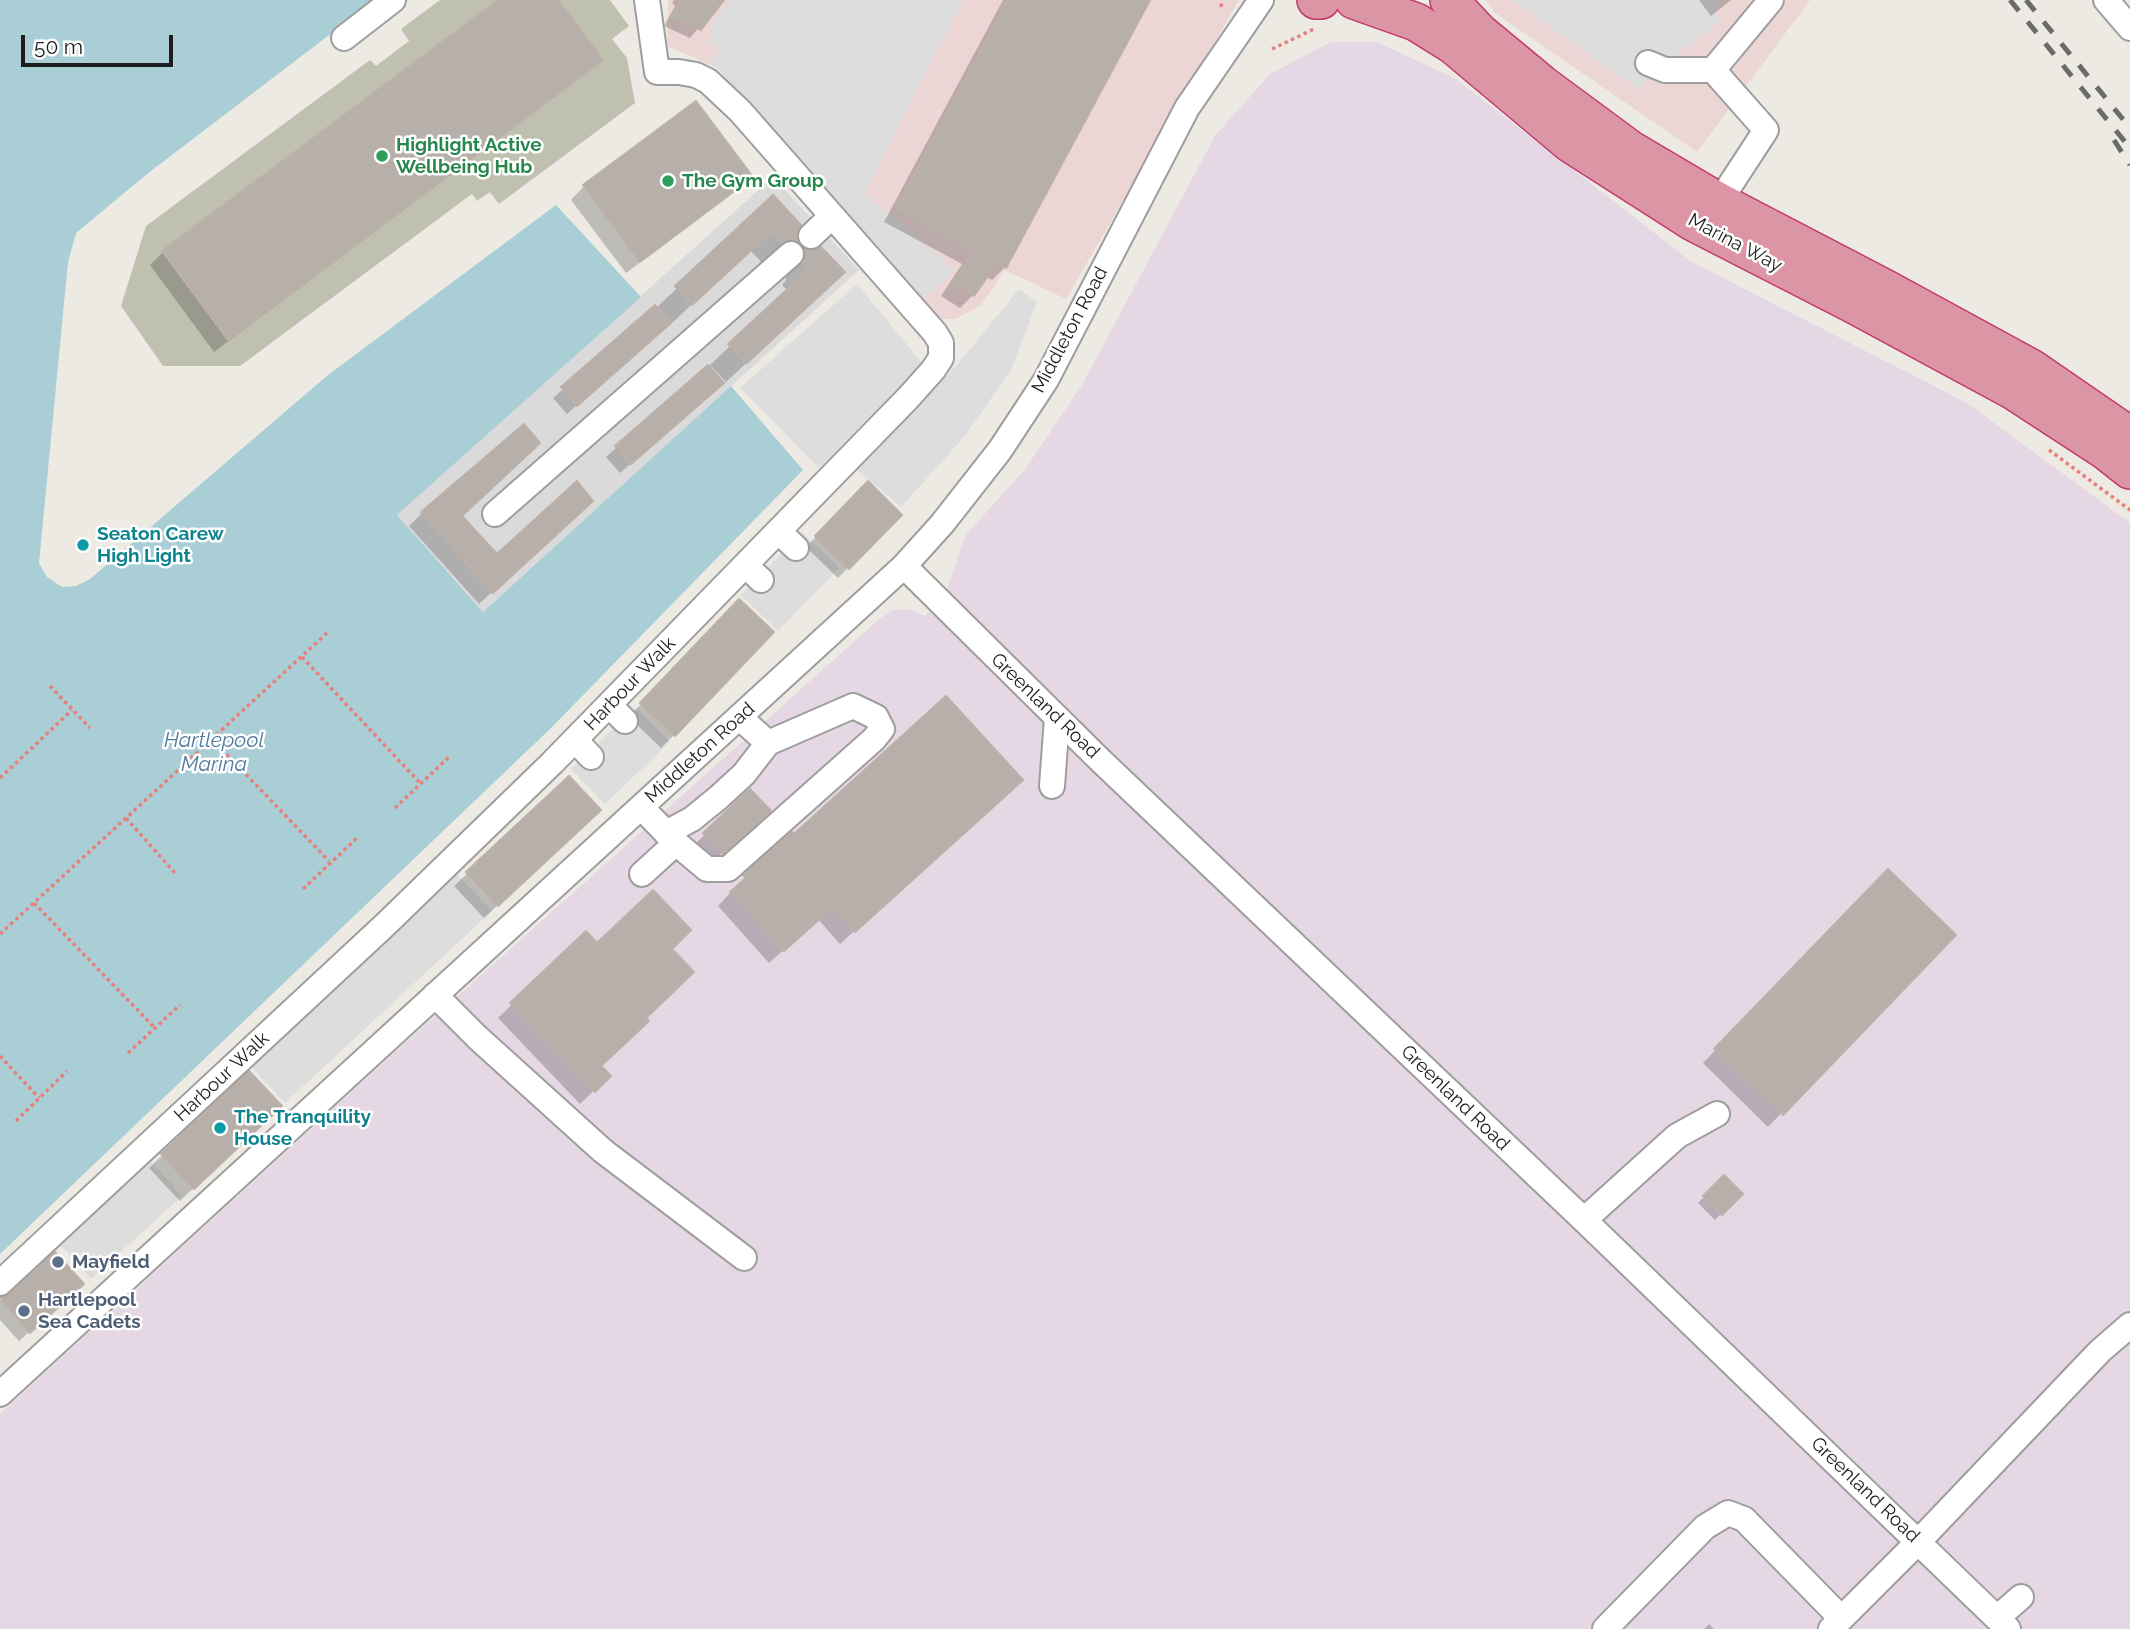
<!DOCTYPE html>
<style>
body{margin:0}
#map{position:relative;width:2130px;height:1629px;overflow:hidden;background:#edeae4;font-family:Raleway,sans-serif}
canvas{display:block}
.scale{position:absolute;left:21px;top:35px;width:152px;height:32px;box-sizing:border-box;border:4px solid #1d1d1d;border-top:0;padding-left:9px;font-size:21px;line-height:24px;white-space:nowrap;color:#1d1d1d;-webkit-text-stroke:5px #fff;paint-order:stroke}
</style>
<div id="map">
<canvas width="2130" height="1629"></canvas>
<div class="scale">50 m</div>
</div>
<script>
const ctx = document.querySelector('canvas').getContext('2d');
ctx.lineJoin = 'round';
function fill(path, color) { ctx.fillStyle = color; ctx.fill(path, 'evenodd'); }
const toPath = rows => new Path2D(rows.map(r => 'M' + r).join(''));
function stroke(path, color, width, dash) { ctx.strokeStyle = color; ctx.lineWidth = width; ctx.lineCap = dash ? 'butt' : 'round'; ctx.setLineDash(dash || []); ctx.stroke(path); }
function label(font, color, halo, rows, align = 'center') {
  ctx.font = font + ' Raleway,sans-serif'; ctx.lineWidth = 5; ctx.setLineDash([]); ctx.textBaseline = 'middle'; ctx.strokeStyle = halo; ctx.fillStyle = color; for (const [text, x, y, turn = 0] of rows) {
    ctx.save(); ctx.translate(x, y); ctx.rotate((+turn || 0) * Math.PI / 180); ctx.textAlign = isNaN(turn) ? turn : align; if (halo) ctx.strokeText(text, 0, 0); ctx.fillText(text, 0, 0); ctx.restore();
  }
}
const residential = toPath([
 [773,177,859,270,483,612,397,515]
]);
const commercial = toPath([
 [668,0,1239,0,1066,299,1005,270,981,305,956,319,943,319,925,307,804,174,718,68,667,46],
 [1486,0,1810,0,1697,152,1495,13]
]);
const industrial = toPath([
 [1331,42,1377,42,1456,79,1692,262,1967,403,2130,523,2130,1629,0,1629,0,1414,403,1045,876,622,892,610,909,609,925,616,946,593,965,536,1026,468,1082,385,1215,136,1270,74]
]);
const construction = toPath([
 [440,0,610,0,629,26,612,39,627,58,635,103,499,204,490,192,477,201,472,194,240,366,163,366,121,306,146,226,370,60,376,66,409,41,401,29]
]);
const parking = toPath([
 [730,0,964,0,864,193,898,220,955,271,920,301,737,87,711,62,720,49,707,43,715,20],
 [1512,0,1717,0,1722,6,1715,12,1720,22,1649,75,1640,90],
 [857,284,923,364,819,468,740,388],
 [1019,289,1037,302,1011,370,964,437,901,507,856,469,958,364],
 [802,532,839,568,778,631,741,595],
 [636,707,670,742,605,804,571,769],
 [457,874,492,911,285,1103,251,1066],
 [148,1158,182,1196,91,1279,57,1241]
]);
const water = toPath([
 [0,0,375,0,147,174,76,233,68,262,39,563,47,577,62,587,76,586,90,579,328,375,556,205,641,297,397,515,483,612,731,386,803,470,551,728,0,1254]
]);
const shadow = toPath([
 [501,0,556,0,600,60,587,73,214,352,150,265,163,252],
 [674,0,722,0,690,38,664,26,675,6,672,3],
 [1003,0,1148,0,1005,267,992,280,985,276,973,295,960,308,941,296,962,264,884,222],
 [1699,0,1731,0,1711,16],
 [750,177,737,190,626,273,571,200,584,186],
 [773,198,795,232,795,240,775,260,768,259,761,262,750,250,671,324,670,322,567,414,553,398,656,308],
 [805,251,823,292,726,382,710,365,788,291,782,285,786,280,785,271],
 [707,367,712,393,620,473,606,457],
 [868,484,900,515,838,578,806,547],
 [422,513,460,516,497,556,577,514,479,604,409,526],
 [726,615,674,735,661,748,629,717],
 [750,791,759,820,712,862,695,844],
 [1007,793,840,944,818,919,769,963,718,906,745,877],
 [586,823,484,918,454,886,468,873],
 [1888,871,1954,935,1768,1127,1703,1063],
 [586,933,597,945,670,949,643,1019,599,1066,609,1076,580,1104,498,1018],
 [249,1074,267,1119,180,1201,149,1168],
 [1724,1177,1740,1194,1715,1220,1698,1203],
 [72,1293,19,1341,0,1320,0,1300,11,1295],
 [1709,1624,1714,1629,1704,1629]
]);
const building = toPath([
 [498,0,558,0,603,60,228,340,162,251,498,0],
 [681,0,724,0,701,30,672,17,681,0],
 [1008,0,1150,0,1006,268,997,263,974,296,953,282,974,250,896,209,1008,0],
 [696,101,753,177,640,262,583,185,696,101],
 [773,195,801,225,797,232,797,241,789,239,781,243,771,232,692,305,675,286,773,195],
 [821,247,845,272,747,363,728,344,807,271,801,265,805,258,805,249,814,251,821,247],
 [655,305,671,323,577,406,561,387,655,305],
 [708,365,724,383,631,464,615,446,708,365],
 [524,424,540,443,462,516,497,554,577,481,593,501,493,593,421,512,524,424],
 [868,481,902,515,849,569,815,536,868,481],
 [739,599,774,632,675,736,640,703,739,599],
 [946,696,1023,780,855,932,832,908,784,951,730,892,746,878,743,875,792,832,794,834,946,696],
 [569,776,601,810,498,906,466,872,569,776],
 [750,789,771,811,723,854,703,833,750,789],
 [1888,869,1956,935,1783,1115,1714,1049,1888,869],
 [653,890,691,930,672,949,694,972,646,1018,649,1021,601,1066,611,1076,595,1092,510,1003,586,931,597,943,653,890],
 [249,1071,282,1106,194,1189,161,1154,249,1071],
 [1724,1175,1743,1194,1722,1215,1703,1196,1724,1175],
 [55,1252,84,1284,30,1333,0,1297,10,1294,55,1252]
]);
const path = toPath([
 [1221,7,1222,0],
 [1272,49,1314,29],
 [2049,450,2130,510],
 [302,657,420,783],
 [50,686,90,728],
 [212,739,329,861],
 [0,778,72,710],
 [395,808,451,755],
 [126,818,175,873],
 [303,889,357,838],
 [34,903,155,1028],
 [0,934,327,633],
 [128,1053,180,1005],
 [0,1056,39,1098],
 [16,1121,67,1071]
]);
const minor = toPath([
 [2106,0,2130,28],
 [344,38,393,0],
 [1648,63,1665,70,1713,70,1766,130,1719,202],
 [1713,70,1771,0],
 [811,236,831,217],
 [495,514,791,254],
 [778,531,796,548],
 [745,565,761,580],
 [904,566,1100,760,1584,1220,2008,1629],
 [609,705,625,721],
 [575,740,591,757],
 [1052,786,1057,718],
 [641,807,676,843,707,869,728,869,874,739,882,729,876,717,853,706,768,743,739,717],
 [666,833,692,819,719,797,744,774,768,743],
 [642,874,676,843],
 [435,995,478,1038,603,1151,744,1258],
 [1584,1220,1677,1136,1717,1114],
 [0,1283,386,924,552,763,908,398,933,370,941,358,941,343,935,333,740,111,708,81,696,75,679,72,657,72,647,0],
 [0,1394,904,566,942,524,1000,450,1046,380,1187,108,1261,0],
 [1997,1618,2021,1597],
 [1605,1629,1705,1527,1728,1513,1744,1519,1841,1618],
 [1831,1629,1918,1542,2100,1351,2130,1325]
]);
const highway = toPath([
 [1316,0,1321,0],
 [1354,0,1416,22,1453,45,1571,144,1693,222,1853,304,2014,391,2106,451,2130,470],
 [1449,0,1479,32,1543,85,1631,150,1719,202,1884,288,2031,368,2130,436]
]);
const rail = toPath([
 [2010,0,2130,148],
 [2026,0,2130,128],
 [2114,140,2130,165]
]);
const markers = [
 [382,156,7,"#2e9e5b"],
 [668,181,7,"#2e9e5b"],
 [83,545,7,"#0f9aa8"],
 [220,1128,7,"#0f9aa8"],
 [58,1262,7,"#5c6f8a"],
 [24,1311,7,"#5c6f8a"]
];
const leisureNames = [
 ["Highlight Active",396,145],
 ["Wellbeing Hub",396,167],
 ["The Gym Group",682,181]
];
const streetNames = [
 ["Marina Way",1735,243,28],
 ["Middleton Road",1070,330,-62],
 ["Harbour Walk",630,684,-46],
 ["Greenland Road",1045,706,44],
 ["Middleton Road",700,753,-42],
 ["Harbour Walk",222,1077,-43],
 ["Greenland Road",1455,1098,44],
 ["Greenland Road",1865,1490,44]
];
const cultureNames = [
 ["Seaton Carew",97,534],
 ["High Light",97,556],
 ["The Tranquility",234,1117],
 ["House",234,1139]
];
const serviceNames = [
 ["Mayfield",72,1262],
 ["Hartlepool",38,1300],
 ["Sea Cadets",38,1322]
];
const waterNames = [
 ["Hartlepool",214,741],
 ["Marina",214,765]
];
fill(residential, '#dbdada');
fill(commercial, '#ecd5d5');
fill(industrial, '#e5d7e3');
fill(construction, '#c0c0b1');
fill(parking, '#ddd');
fill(water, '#a9ced6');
fill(shadow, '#0003');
fill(building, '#b6afaa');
stroke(building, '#bdb0a8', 2);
stroke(minor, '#9e9e9e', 28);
stroke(highway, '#c4386f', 40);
stroke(path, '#e97f79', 3.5, [3.5, 3.5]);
stroke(minor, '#fff', 24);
stroke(highway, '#dc95a5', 37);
stroke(rail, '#6b6b6b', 5, [14, 14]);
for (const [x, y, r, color] of markers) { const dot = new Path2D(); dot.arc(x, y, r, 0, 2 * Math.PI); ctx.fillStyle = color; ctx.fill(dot); stroke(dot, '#fff', 2.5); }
label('bold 19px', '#27864d', '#fff', leisureNames, 'left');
label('19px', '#1d1d1d', '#fff', streetNames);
label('bold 19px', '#0d838f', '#fff', cultureNames, 'left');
label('bold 19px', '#4e5e75', '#fff', serviceNames, 'left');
label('italic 21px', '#527a9a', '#fff', waterNames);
</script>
